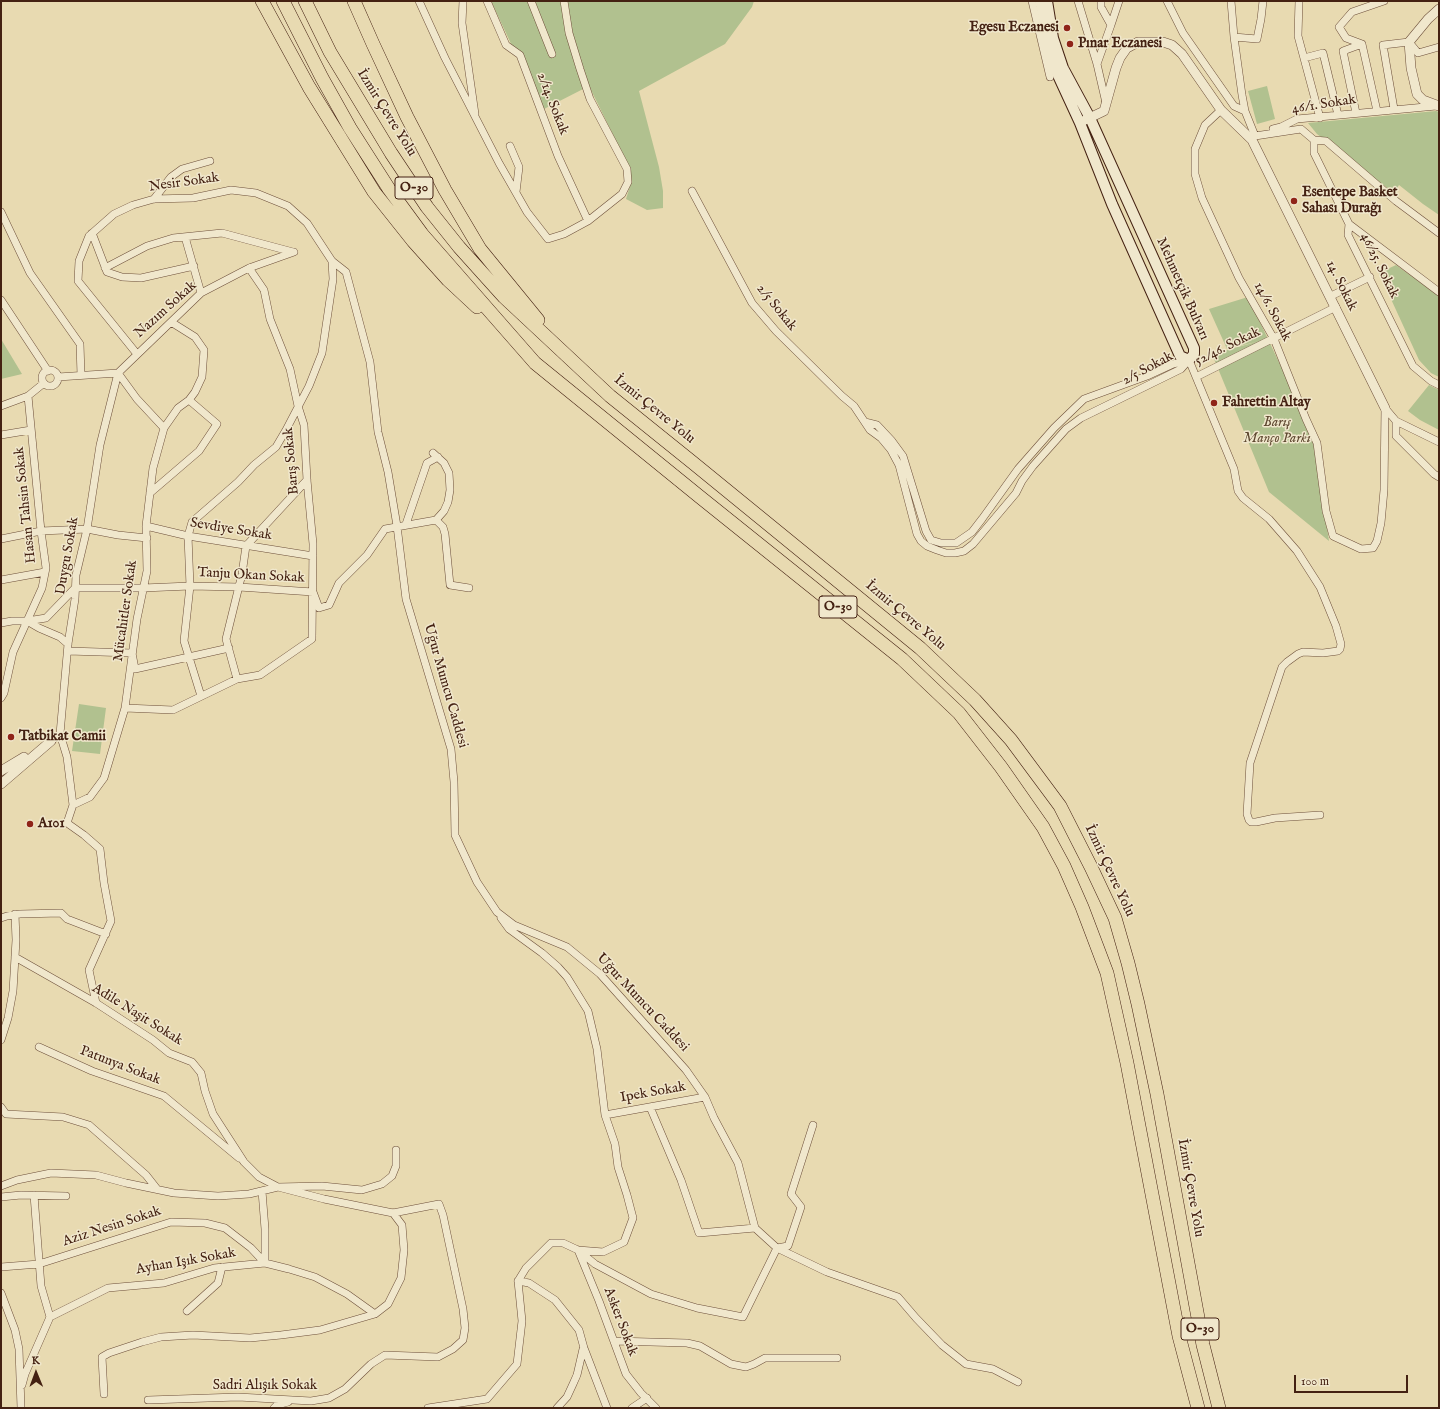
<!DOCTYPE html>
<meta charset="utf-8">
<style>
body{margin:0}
#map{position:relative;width:1440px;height:1409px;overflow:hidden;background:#e8dab1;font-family:"IM FELL English",serif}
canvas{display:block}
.frame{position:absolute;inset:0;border:2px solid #442112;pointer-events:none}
.north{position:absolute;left:16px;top:1353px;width:40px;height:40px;-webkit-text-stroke:3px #f0e7cc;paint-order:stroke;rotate:359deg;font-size:11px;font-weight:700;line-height:16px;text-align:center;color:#442112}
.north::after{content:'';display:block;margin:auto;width:14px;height:18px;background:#442112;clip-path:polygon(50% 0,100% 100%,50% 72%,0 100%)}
.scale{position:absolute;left:1294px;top:1375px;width:114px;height:18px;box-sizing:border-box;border:2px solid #442112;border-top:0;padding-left:5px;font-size:12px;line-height:14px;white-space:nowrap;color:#442112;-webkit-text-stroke:3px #f0e7cc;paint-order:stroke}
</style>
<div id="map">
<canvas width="1440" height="1409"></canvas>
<div class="frame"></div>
<div class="north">K</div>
<div class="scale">100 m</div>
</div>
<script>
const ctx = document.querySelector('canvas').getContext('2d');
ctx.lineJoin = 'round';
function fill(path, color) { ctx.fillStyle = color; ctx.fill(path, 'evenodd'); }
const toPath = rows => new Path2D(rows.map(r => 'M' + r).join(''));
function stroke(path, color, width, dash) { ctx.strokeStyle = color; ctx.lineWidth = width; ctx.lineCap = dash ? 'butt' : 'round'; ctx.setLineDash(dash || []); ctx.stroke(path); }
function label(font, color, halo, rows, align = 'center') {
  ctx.font = font + ' "IM FELL English",serif'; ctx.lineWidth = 3; ctx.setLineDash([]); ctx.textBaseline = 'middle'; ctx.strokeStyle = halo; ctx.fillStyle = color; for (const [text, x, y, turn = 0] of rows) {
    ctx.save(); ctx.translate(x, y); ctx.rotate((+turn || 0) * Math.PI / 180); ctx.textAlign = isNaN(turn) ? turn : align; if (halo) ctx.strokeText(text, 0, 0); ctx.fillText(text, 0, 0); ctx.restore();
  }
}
const green = toPath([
 [491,1,754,1,752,7,725,44,639,91,659,167,663,191,663,208,647,210,626,199,631,183,629,167,589,86,542,110],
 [1267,86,1275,119,1257,124,1248,91],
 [1436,111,1439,112,1439,215,1423,204,1399,185,1394,193,1317,134,1308,123],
 [1396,265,1439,296,1439,377,1431,373,1419,360,1379,273],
 [1248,297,1306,419,1315,443,1329,541,1269,492,1212,354,1260,341,1227,349,1209,309],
 [1,339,22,374,1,379],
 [1429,385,1439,390,1439,430,1420,420,1408,411],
 [79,704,106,708,100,754,72,751]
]);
const minor = toPath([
 [419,1,445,58,499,163,527,212,548,239,564,234,588,221,622,194,628,182,627,169,590,99,580,69,569,33,564,1],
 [463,1,462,23,475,114],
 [487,1,506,45,520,55,558,156,588,221],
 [531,1,552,54],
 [1032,1,1050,77],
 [1078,1,1097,64,1106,103],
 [1167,1,1183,33,1234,106,1245,111],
 [1231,1,1234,37,1242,95,1245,111,1255,136],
 [1299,1,1298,36,1320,118],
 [1111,25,1119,1],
 [1234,37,1257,39,1261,19,1263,1],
 [1362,44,1377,111],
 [1304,58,1323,53,1338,115],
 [1097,64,1111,25,1101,7,1101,1],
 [1394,109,1383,45,1409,42,1418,53,1439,47],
 [1221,110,1205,125,1195,149,1195,174,1202,198,1239,278,1274,339,1306,419,1317,443,1326,511,1333,536,1361,549,1373,548,1377,541,1381,523,1384,490,1385,408],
 [1356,113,1343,51,1362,44,1346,38,1339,27,1352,12,1384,1],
 [1273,129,1281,127,1297,119,1436,106],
 [1255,136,1301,129,1314,140,1314,153,1349,224,1348,235,1413,366,1431,381,1439,385],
 [1314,140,1326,141,1396,201,1439,233],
 [510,146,519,167,516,192],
 [692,191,752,303,776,331,842,396,854,406,870,430,881,438,891,450,899,465,917,534,921,541,927,546,937,550,946,553,955,553,964,551,973,544,1016,493,1022,481,1033,466,1066,429,1081,418,1181,369,1189,360],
 [154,199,171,177,182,169,210,161],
 [1,212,30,273,80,344,81,375],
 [1349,224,1439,292],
 [92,233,107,272,122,277,141,278,194,266],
 [185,237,201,293],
 [105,268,147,246,173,238,222,233,293,252],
 [1331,296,1370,277],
 [1,300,48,371],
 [171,322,195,337,204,350,202,377,195,392,189,400],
 [137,354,78,281,79,261,89,236,114,214,133,205,154,199,193,198,231,190,256,193,288,206,307,223,332,261,346,272,370,362,378,432,388,472,397,526,406,599,451,749,454,782,455,835,477,882,497,912,514,925,567,947,600,974,686,1070,705,1097,714,1118,738,1163,755,1228],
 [1189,360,1234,469,1238,491,1243,498,1269,519,1297,551,1320,587,1336,626,1341,644,1340,649,1338,651,1323,653,1303,652,1298,654,1287,662,1282,667,1250,763,1247,814,1249,820,1251,822,1256,822,1275,818,1320,815],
 '42 378a8 8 0 1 1 16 0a8 8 0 1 1-16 0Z',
 [58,377,118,373,201,293,249,268,294,252],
 [1196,377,1336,307],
 [1,406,28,396,44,383],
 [1385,408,1396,421,1439,442],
 [1396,421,1396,436,1434,474,1439,477],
 [865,422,877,425,892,441,903,456,926,531,931,540,941,543,956,543,972,532,982,519,1018,469,1054,428,1084,399,1147,376,1173,364,1189,360],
 [1,435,31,430],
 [433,453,444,463,449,473,450,490,448,502,444,511,436,520],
 [150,493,199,451,217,424,189,400,178,408,164,428],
 [406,524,427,463,438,457],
 [146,526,188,536,313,556],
 [1,539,41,531,87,529,118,535,147,538],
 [1,580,45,572],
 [27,621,46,618,75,588,143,588,190,586,239,587,313,592,319,608,329,605,339,583,367,555,385,529,436,520,443,527,445,534,450,585,469,588],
 [1,623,12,621,27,621,39,628,60,637,68,644],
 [68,651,132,653,135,669,229,648],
 [237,679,226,639,242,574,246,546,307,480],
 [201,696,184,641,190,586,188,536,192,522,238,482,254,465,276,447,286,430,309,386,322,353,333,279,332,261],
 [1,698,4,693,13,652,42,588,46,568,41,531,28,396],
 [125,708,173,710,237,679,260,675,312,639,313,544,307,480,304,425,298,406,290,369,270,319,264,290,249,268],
 [60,734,67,757,73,805,67,823,84,835,100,849,104,883,111,921,89,970,96,1003],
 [51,741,60,734,68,644,75,599,76,575,87,529,100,445,118,373],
 [73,805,90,797,104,778,125,708,137,619,147,571,146,526,153,468,164,428,137,399,118,373],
 [1,918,7,916,20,914,61,913,67,919,106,934],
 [501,918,509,929,542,953,558,967,567,977,588,1011,597,1049,605,1115,615,1144,618,1167,627,1195,633,1218,624,1242,603,1252,578,1250,563,1243,551,1243,526,1268,518,1281],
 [15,957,96,1003,153,1040,169,1053,192,1062,201,1073,205,1091,213,1114,244,1162,259,1177,278,1187,322,1186,362,1190,382,1184,392,1176,396,1166,396,1150],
 [1,1040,8,1018,13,991,16,940,15,914],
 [39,1047,92,1071,164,1096,239,1158],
 [1,1107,6,1114,63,1117,89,1125,146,1175,157,1189],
 [650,1107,681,1180,699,1233,755,1228,777,1248,827,1272,898,1297,916,1318,942,1345,966,1364,993,1369,1018,1382],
 [605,1115,705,1097],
 [1,1186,17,1180,51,1173,96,1175,126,1183,174,1193,218,1196,249,1194,278,1187,324,1199,393,1213,439,1204,443,1215,463,1309,465,1328,463,1340,453,1349,438,1357,385,1355,371,1364,345,1389,329,1398,311,1401,238,1397,148,1400],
 [262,1191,265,1229,265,1263],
 [34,1195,41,1286,50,1317],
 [1,1197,21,1195,66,1196],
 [578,1250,595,1264,651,1294,697,1308,743,1317,777,1248,788,1246,801,1207,791,1194,813,1125],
 [578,1250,599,1301,626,1374,641,1393,656,1408],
 [1,1267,39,1264,171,1222,205,1223,225,1228,251,1248,265,1263],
 [518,1281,529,1283,555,1300,579,1330,584,1348,607,1408],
 [1,1293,15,1330,19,1349,21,1408],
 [187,1311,218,1283,222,1267],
 [50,1317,108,1288,164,1283,214,1268,265,1263,289,1269,315,1277,347,1294,375,1314,388,1304,401,1278,404,1250,402,1225,393,1213],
 [614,1341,687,1343,700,1346,731,1364,746,1367,754,1364,765,1358,837,1358],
 [22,1385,25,1374,50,1317],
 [104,1394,102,1357,109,1353,142,1342,161,1337,193,1335,250,1338,281,1335,320,1330,375,1314],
 [274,1408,277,1405,288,1402],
 [428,1408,487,1399,517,1364,522,1321,518,1281],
 [557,1408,567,1397,573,1384,577,1375,583,1349],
 [632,1408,647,1398]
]);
const tertiary = toPath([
 [1439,9,1428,19,1409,42,1411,68,1417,94,1423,100,1439,106],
 [1083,121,1104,111,1116,68,1120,58,1127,48,1138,42,1163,42,1172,45,1182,54,1221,110,1252,140,1385,408],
 [1,771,24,757],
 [1,784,51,741]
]);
const secondary = toPath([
 [1040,1,1056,71,1080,123,1112,204,1180,356,1189,360,1194,354,1194,348,1090,118,1063,68,1053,38,1047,1]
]);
const motorway = toPath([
 [262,1,309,87,374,192,413,241,448,280,477,307],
 [283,1,322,78,350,128,389,189,422,234,535,363,700,497,902,659,959,713,1001,767,1043,827,1064,866,1082,907,1107,973,1127,1063,1179,1336,1198,1408],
 [305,1,330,52,391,153,427,207,459,247,504,297,610,396,692,462,920,648,975,700,1011,740,1060,806,1091,867,1115,918,1128,963,1138,1004,1157,1094,1203,1345,1219,1408],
 [354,1,373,44,407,117,445,190,480,249,538,320]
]);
const markers = [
 [1067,28,4,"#8f2418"],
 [1070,44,4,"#8f2418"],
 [1294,201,4,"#8f2418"],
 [1214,403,4,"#8f2418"],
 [11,737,4,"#8f2418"],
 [30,824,4,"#8f2418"]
];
const shields = [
 [414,188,38],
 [838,607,38],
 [1200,1329,38]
];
const shieldNames = [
 ["O-30",414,188],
 ["O-30",838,607],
 ["O-30",1200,1329]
];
const poiNames = [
 ["Egesu Eczanesi",1059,28,"right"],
 ["Pınar Eczanesi",1078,44],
 ["Esentepe Basket",1302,193],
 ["Sahası Durağı",1302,209],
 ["Fahrettin Altay",1222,403],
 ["Tatbikat Camii",19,737],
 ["A101",38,824]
];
const streetNames = [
 ["2/14. Sokak",552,104,69],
 ["46/1. Sokak",1324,105,-9],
 ["İzmir Çevre Yolu",386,113,58],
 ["Nesir Sokak",184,183,-8],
 ["46/25. Sokak",1379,266,64],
 ["14. Sokak",1341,286,64],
 ["Mehmetçik Bulvarı",1182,289,66],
 ["2/5 Sokak",776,308,51],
 ["Nazım Sokak",166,310,-42],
 ["14/6. Sokak",1272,312,62],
 ["52/46. Sokak",1228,347,-26],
 ["2/5 Sokak",1148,369,-28],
 ["İzmir Çevre Yolu",654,410,39],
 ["Barış Sokak",292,461,-95],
 ["Hasan Tahsin Sokak",26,505,-96],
 ["Sevdiye Sokak",231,530,9],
 ["Duygu Sokak",68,556,-80],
 ["Tanju Okan Sokak",251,576,3],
 ["Mücahitler Sokak",126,611,-82],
 ["İzmir Çevre Yolu",905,616,40],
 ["Uğur Mumcu Caddesi",445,686,74],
 ["İzmir Çevre Yolu",1109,871,65],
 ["Uğur Mumcu Caddesi",642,1003,47],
 ["Adile Naşit Sokak",137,1015,32],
 ["Patunya Sokak",120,1066,21],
 ["Ipek Sokak",653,1093,-10],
 ["İzmir Çevre Yolu",1190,1188,80],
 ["Aziz Nesin Sokak",112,1227,-18],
 ["Ayhan Işık Sokak",186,1262,-10],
 ["Asker Sokak",620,1322,69],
 ["Sadri Alışık Sokak",265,1386]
];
const parkNames = [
 ["Barış",1277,423],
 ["Manço Parkı",1277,439]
];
fill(green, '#b1c18f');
stroke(minor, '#6d4f3a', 8);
stroke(tertiary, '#6d4f3a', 10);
stroke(secondary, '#442112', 12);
stroke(motorway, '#442112', 14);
stroke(minor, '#f0e7cc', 7);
stroke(tertiary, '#f0e7cc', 9);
stroke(secondary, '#f0e7cc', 10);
stroke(motorway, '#e8dab1', 13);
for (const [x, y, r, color] of markers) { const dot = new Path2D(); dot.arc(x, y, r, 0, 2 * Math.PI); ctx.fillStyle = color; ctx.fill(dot); stroke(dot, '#f0e7cc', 1.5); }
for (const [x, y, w] of shields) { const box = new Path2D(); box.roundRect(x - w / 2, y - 11, w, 22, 3); ctx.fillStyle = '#f0e7cc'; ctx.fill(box); stroke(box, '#442112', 1); }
label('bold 13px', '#442112', null, shieldNames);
label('bold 14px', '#442112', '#f0e7cc', poiNames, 'left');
label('14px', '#442112', '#f0e7cc', streetNames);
label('italic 14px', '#5f4931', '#f0e7cc', parkNames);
</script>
